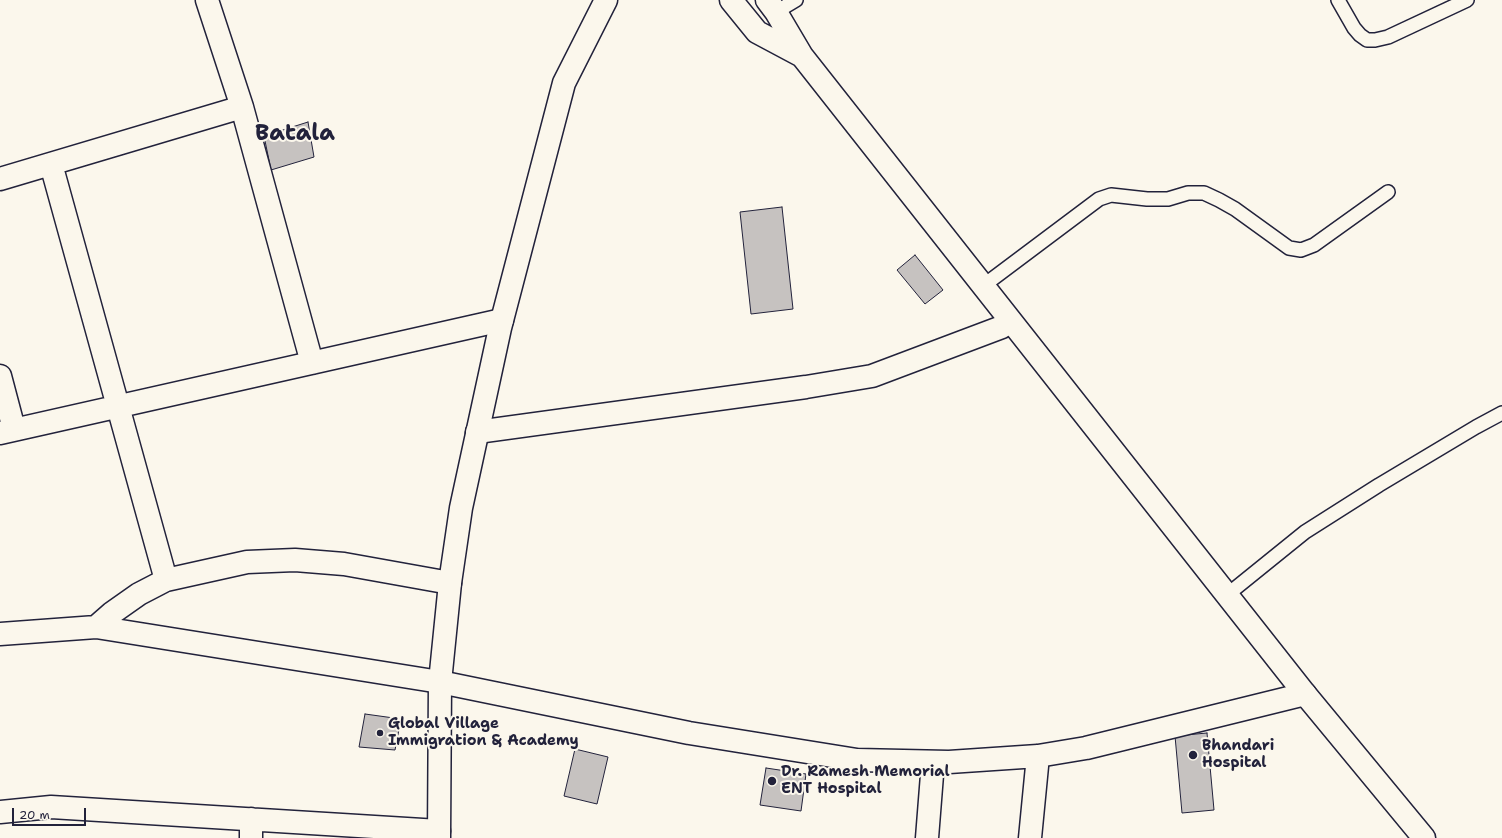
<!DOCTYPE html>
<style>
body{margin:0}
#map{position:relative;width:1502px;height:838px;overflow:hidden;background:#fbf7ec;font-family:"Shantell Sans",sans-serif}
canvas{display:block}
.scale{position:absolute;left:12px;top:808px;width:74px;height:18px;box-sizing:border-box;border:2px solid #22223b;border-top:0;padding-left:5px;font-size:12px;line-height:14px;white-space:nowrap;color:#22223b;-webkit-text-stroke:3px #fbf7ec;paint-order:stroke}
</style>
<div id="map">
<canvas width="1502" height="838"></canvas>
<div class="scale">20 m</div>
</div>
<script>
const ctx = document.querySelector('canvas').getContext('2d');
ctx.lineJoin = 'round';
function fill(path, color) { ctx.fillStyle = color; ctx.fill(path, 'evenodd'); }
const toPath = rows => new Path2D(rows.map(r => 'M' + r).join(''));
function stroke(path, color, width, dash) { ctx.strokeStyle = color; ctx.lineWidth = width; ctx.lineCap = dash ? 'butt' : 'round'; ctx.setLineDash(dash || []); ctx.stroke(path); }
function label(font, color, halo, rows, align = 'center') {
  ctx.font = font + ' "Shantell Sans",sans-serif'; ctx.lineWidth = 4; ctx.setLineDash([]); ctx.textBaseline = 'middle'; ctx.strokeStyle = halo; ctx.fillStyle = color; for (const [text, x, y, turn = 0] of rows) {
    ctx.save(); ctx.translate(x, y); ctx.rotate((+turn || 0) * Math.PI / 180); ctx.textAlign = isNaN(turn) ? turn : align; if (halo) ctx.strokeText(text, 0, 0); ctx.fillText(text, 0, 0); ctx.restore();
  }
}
const building = toPath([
 [308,122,314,157,271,170,264,136,308,122],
 [782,207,793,309,751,314,740,212,782,207],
 [915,255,943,290,925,304,897,270,915,255],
 [365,714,401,719,395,750,359,747,365,714],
 [1207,733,1214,810,1182,813,1175,736,1207,733],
 [575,749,608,757,597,804,564,796,575,749],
 [766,768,806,774,801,811,760,805,766,768]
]);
const service = toPath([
 [1338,0,1354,28,1360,35,1367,40,1375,40,1388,37,1467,0],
 [776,12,796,0],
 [983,286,1099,199,1111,195,1147,199,1168,199,1188,193,1204,193,1219,200,1235,209,1289,248,1301,250,1314,245,1388,192],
 [1227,595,1305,532,1379,485,1476,427,1502,413]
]);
const minor = toPath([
 [207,0,242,107,312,363],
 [51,164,166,580],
 [0,179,242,107],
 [0,376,14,429],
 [477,432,806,387,872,376,1002,327],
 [0,433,502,320],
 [96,627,112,613,139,594,166,580,247,562,295,560,344,564,450,583],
 [0,634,96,627,440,682,689,733,857,760,949,762,1038,756,1086,748,1305,694],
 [0,812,51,807,439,831],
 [251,838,251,819],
 [927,838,933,762],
 [1030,838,1038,756]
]);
const secondary = toPath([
 [731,0,757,32,802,56],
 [767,0,776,12,802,56,1305,694,1424,838],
 [439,838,440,682,450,583,461,508,500,328,564,83,606,0]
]);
const markers = [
 [380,733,4,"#22223b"],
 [1193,755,5,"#22223b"],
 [772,781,5,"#22223b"]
];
const poiNames = [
 ["Global Village",388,724],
 ["Immigration & Academy",388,741],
 ["Bhandari",1202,746],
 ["Hospital",1202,763],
 ["Dr. Ramesh Memorial",781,772],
 ["ENT Hospital",781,789]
];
const townNames = [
 ["Batala",295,134]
];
fill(building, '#c6c2c0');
stroke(building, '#22223b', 1);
stroke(service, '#22223b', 16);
stroke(minor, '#22223b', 25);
stroke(secondary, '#22223b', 25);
stroke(service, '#fbf7ec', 13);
stroke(minor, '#fbf7ec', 22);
stroke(secondary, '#fbf7ec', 22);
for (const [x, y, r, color] of markers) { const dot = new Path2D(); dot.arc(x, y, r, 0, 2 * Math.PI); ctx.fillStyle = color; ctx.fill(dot); stroke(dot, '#fbf7ec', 1.5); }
label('bold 15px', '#22223b', '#fbf7ec', poiNames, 'left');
label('bold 23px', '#22223b', '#fbf7ec', townNames);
</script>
